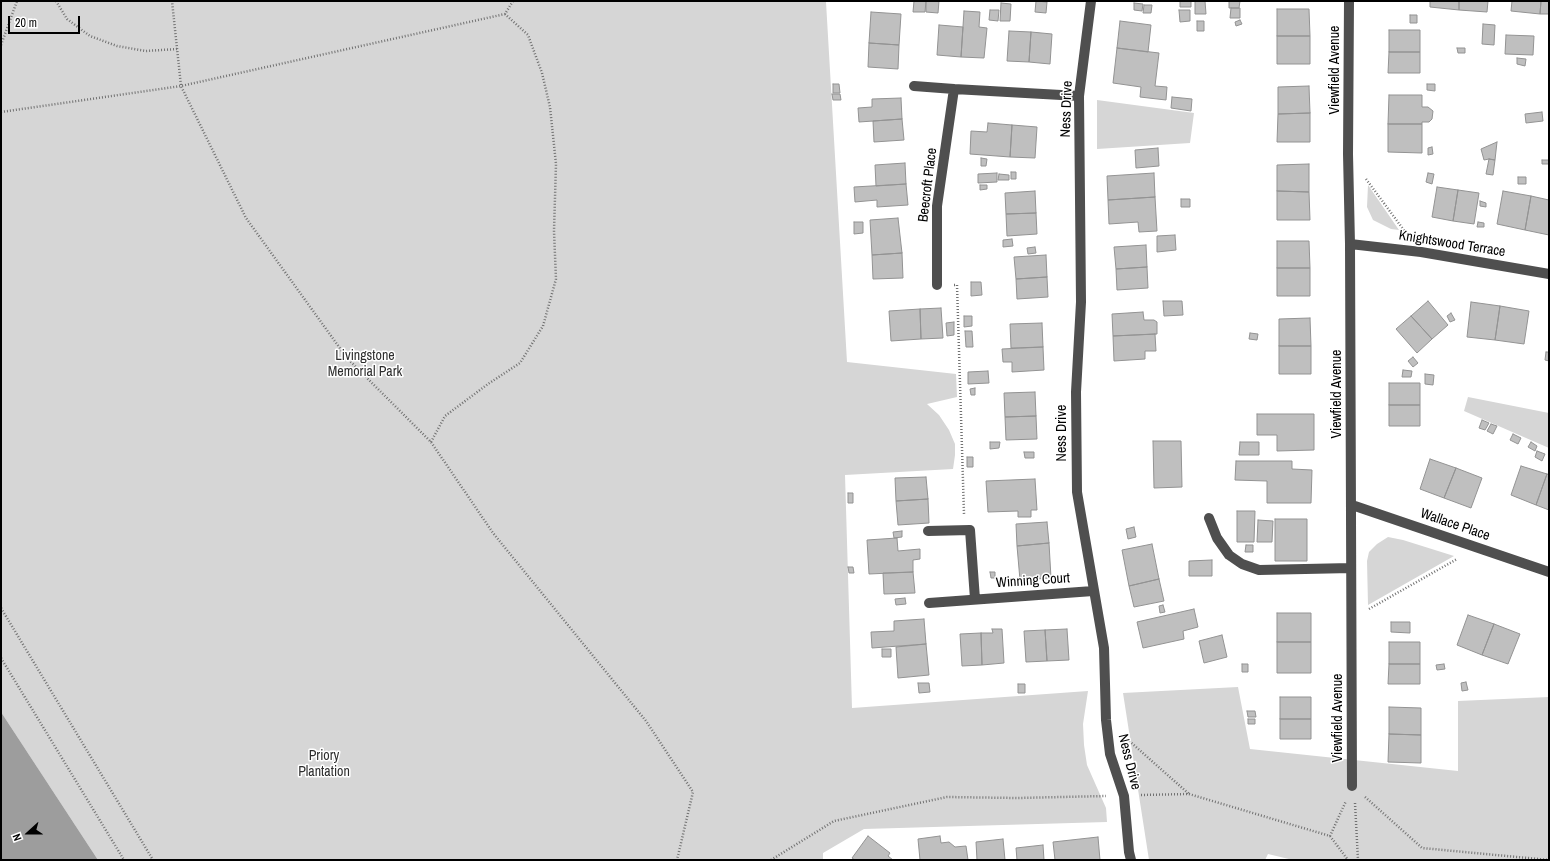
<!DOCTYPE html>
<style>
body{margin:0}
#map{position:relative;width:1550px;height:861px;overflow:hidden;background:#fff;font-family:"Archivo Narrow",sans-serif}
canvas{display:block}
.frame{position:absolute;inset:0;border:2px solid #000;pointer-events:none}
.north{position:absolute;left:8px;top:813px;width:40px;height:40px;-webkit-text-stroke:3px #fff;paint-order:stroke;rotate:249deg;font-size:11px;font-weight:700;line-height:16px;text-align:center;color:#000}
.north::after{content:'';display:block;margin:auto;width:14px;height:18px;background:#000;clip-path:polygon(50% 0,100% 100%,50% 72%,0 100%)}
.scale{position:absolute;left:8px;top:16px;width:72px;height:18px;box-sizing:border-box;border:2px solid #000;border-top:0;padding-left:5px;font-size:12px;line-height:14px;white-space:nowrap;color:#000;-webkit-text-stroke:3px #fff;paint-order:stroke}
</style>
<div id="map">
<canvas width="1550" height="861"></canvas>
<div class="frame"></div>
<div class="north">N</div>
<div class="scale">20 m</div>
</div>
<script>
const ctx = document.querySelector('canvas').getContext('2d');
ctx.lineJoin = 'round';
function fill(path, color) { ctx.fillStyle = color; ctx.fill(path, 'evenodd'); }
const toPath = rows => new Path2D(rows.map(r => 'M' + r).join(''));
function stroke(path, color, width, dash) { ctx.strokeStyle = color; ctx.lineWidth = width; ctx.lineCap = dash ? 'butt' : 'round'; ctx.setLineDash(dash || []); ctx.stroke(path); }
function label(font, color, halo, rows, align = 'center') {
  ctx.font = font + ' "Archivo Narrow",sans-serif'; ctx.lineWidth = 3; ctx.setLineDash([]); ctx.textBaseline = 'middle'; ctx.strokeStyle = halo; ctx.fillStyle = color; for (const [text, x, y, turn = 0] of rows) {
    ctx.save(); ctx.translate(x, y); ctx.rotate((+turn || 0) * Math.PI / 180); ctx.textAlign = isNaN(turn) ? turn : align; if (halo) ctx.strokeText(text, 0, 0); ctx.fillText(text, 0, 0); ctx.restore();
  }
}
const green = toPath([
 [1,1,781,1,826,2,847,362,956,374,957,397,927,404,939,415,949,430,955,444,955,455,953,469,845,475,852,708,1088,691,1083,724,1084,745,1087,765,1106,808,1107,822,864,829,823,853,823,860,98,860,1,712],
 [1097,100,1194,113,1190,143,1097,149],
 [1368,185,1399,230,1391,229,1373,220,1367,207],
 [1468,397,1549,413,1549,448,1464,411],
 [1388,537,1403,540,1454,556,1368,605,1367,561,1369,552,1377,544],
 [1238,687,1250,749,1458,771,1458,701,1549,697,1549,860,1293,860,1268,854,1265,860,1149,860,1123,693]
]);
const water = toPath([
 [1,712,98,860,1,860]
]);
const building = toPath([
 [914,1,926,1,925,12,913,12,914,1],
 [926,1,939,1,938,13,926,12,926,1],
 [1036,1,1047,2,1046,13,1035,12,1036,1],
 [1180,1,1191,1,1191,7,1180,7,1180,1],
 [1195,1,1205,1,1206,14,1195,14,1195,1],
 [1229,1,1240,1,1239,8,1229,8,1229,1],
 [1430,1,1459,1,1459,10,1430,7,1430,1],
 [1459,1,1488,1,1487,12,1459,10,1459,1],
 [1512,1,1541,1,1540,14,1511,11,1512,1],
 [1541,1,1549,1,1549,14,1540,14,1541,1],
 [1001,3,1011,4,1010,21,1000,21,1001,3],
 [1134,3,1143,4,1142,11,1134,10,1134,3],
 [1144,5,1152,5,1151,13,1143,13,1144,5],
 [1231,8,1240,8,1240,18,1230,18,1231,8],
 [1277,9,1309,9,1310,36,1277,36,1277,9],
 [990,10,999,10,998,21,989,20,990,10],
 [1179,10,1190,10,1190,21,1180,22,1179,10],
 [964,11,980,12,979,27,987,28,984,58,961,57,964,11],
 [871,12,901,14,899,45,869,43,871,12],
 [1410,15,1417,15,1417,23,1410,23,1410,15],
 [1240,20,1242,24,1236,26,1235,22,1240,20],
 [1120,21,1151,25,1148,52,1117,48,1120,21],
 [1197,21,1204,21,1204,31,1197,31,1197,21],
 [1483,24,1495,25,1494,45,1482,44,1483,24],
 [939,25,963,27,961,57,937,55,939,25],
 [1389,30,1420,30,1420,52,1389,52,1389,30],
 [1009,31,1031,32,1029,62,1007,61,1009,31],
 [1031,32,1052,34,1050,64,1029,62,1031,32],
 [1506,35,1534,36,1533,55,1505,54,1506,35],
 [1277,36,1310,36,1310,64,1277,64,1277,36],
 [869,43,899,45,898,69,868,67,869,43],
 [1117,48,1159,53,1155,86,1167,87,1166,100,1140,97,1141,87,1113,83,1117,48],
 [1457,48,1465,48,1465,53,1458,53,1457,48],
 [1389,52,1420,52,1420,73,1388,73,1389,52],
 [1517,58,1526,59,1525,66,1517,64,1517,58],
 [833,84,839,84,840,93,833,93,833,84],
 [1427,84,1435,84,1435,91,1427,90,1427,84],
 [1309,86,1310,113,1278,114,1278,87,1309,86],
 [832,94,840,94,841,100,833,100,832,94],
 [1389,95,1422,95,1422,107,1428,107,1433,111,1432,119,1429,122,1422,122,1422,124,1388,124,1389,95],
 [1172,97,1192,99,1191,111,1171,108,1172,97],
 [901,98,902,119,859,122,858,108,872,107,872,99,901,98],
 [1542,112,1543,121,1526,123,1525,114,1542,112],
 [1310,113,1310,142,1277,142,1278,114,1310,113],
 [902,119,904,140,874,142,873,121,902,119],
 [988,123,1012,125,1010,157,970,154,971,131,987,132,988,123],
 [1388,124,1422,124,1422,153,1388,152,1388,124],
 [1012,125,1037,127,1035,158,1010,157,1012,125],
 [1497,142,1495,160,1489,159,1484,160,1481,149,1497,142],
 [1432,147,1433,154,1428,155,1428,148,1432,147],
 [1158,148,1159,166,1136,168,1135,150,1158,148],
 [981,158,987,159,986,166,981,166,981,158],
 [1489,159,1495,160,1493,175,1486,174,1489,159],
 [1542,160,1549,160,1549,164,1542,164,1542,160],
 [905,163,906,184,876,186,875,165,905,163],
 [1309,164,1309,192,1277,191,1277,165,1309,164],
 [1011,172,1016,172,1016,179,1011,179,1011,172],
 [997,173,997,182,978,183,978,174,997,173],
 [1154,173,1155,197,1108,200,1107,176,1154,173],
 [1428,173,1434,174,1432,184,1426,182,1428,173],
 [999,174,1009,175,1009,180,998,180,999,174],
 [1518,177,1526,177,1526,184,1518,184,1518,177],
 [906,184,908,205,877,207,877,200,855,202,854,187,906,184],
 [980,185,987,185,987,189,980,190,980,185],
 [1437,187,1458,190,1453,221,1432,217,1437,187],
 [1458,190,1479,193,1474,224,1453,221,1458,190],
 [1035,191,1036,213,1006,214,1005,193,1035,191],
 [1277,191,1309,192,1310,220,1277,220,1277,191],
 [1503,191,1531,196,1525,230,1497,224,1503,191],
 [1531,196,1549,200,1549,235,1525,230,1531,196],
 [1155,197,1157,231,1139,232,1138,222,1109,224,1108,200,1155,197],
 [1181,199,1190,199,1190,207,1181,207,1181,199],
 [1480,201,1486,203,1486,207,1480,206,1480,201],
 [1036,213,1037,234,1007,236,1006,214,1036,213],
 [898,218,902,253,872,255,870,220,898,218],
 [854,222,863,222,863,233,854,234,854,222],
 [1478,222,1484,223,1484,227,1477,227,1478,222],
 [1175,235,1176,250,1157,252,1157,236,1175,235],
 [1012,239,1013,246,1003,247,1003,240,1012,239],
 [1277,241,1309,241,1310,268,1277,268,1277,241],
 [1146,245,1147,267,1116,269,1114,247,1146,245],
 [1035,247,1036,253,1028,254,1027,248,1035,247],
 [902,253,903,278,873,279,872,255,902,253],
 [1046,255,1047,277,1016,279,1014,257,1046,255],
 [1147,267,1148,288,1117,290,1116,269,1147,267],
 [1277,268,1310,268,1310,296,1277,296,1277,268],
 [1047,277,1048,297,1017,299,1016,279,1047,277],
 [971,282,981,282,982,295,971,296,971,282],
 [1163,301,1182,301,1183,315,1164,316,1163,301],
 [1428,301,1448,325,1432,339,1411,316,1428,301],
 [1471,302,1500,306,1495,340,1467,337,1471,302],
 [1500,306,1529,311,1524,344,1495,340,1500,306],
 [941,308,943,338,921,339,920,309,941,308],
 [920,309,921,339,891,341,889,311,920,309],
 [1143,312,1144,320,1154,320,1157,322,1157,334,1113,336,1112,314,1143,312],
 [1451,313,1455,320,1450,322,1447,316,1451,313],
 [964,316,972,316,972,326,964,327,964,316],
 [1411,316,1432,339,1417,353,1396,329,1411,316],
 [1310,318,1311,346,1279,346,1279,319,1310,318],
 [954,322,954,335,947,336,946,323,954,322],
 [1042,323,1043,347,1011,348,1010,324,1042,323],
 [965,331,972,331,973,347,966,347,965,331],
 [1250,333,1258,334,1257,340,1249,339,1250,333],
 [1155,334,1156,351,1145,351,1145,359,1114,361,1113,336,1155,334],
 [1279,346,1311,346,1311,374,1279,374,1279,346],
 [1043,347,1044,370,1012,372,1012,362,1003,362,1002,349,1043,347],
 [1546,352,1549,352,1549,361,1545,360,1546,352],
 [1413,357,1418,363,1413,367,1408,361,1413,357],
 [1403,370,1412,371,1411,377,1402,377,1403,370],
 [988,371,989,383,968,384,968,372,988,371],
 [1425,374,1434,375,1433,385,1425,384,1425,374],
 [1389,383,1420,383,1420,405,1389,405,1389,383],
 [975,388,975,395,971,395,970,389,975,388],
 [1035,392,1036,416,1005,417,1004,393,1035,392],
 [1389,405,1420,405,1420,426,1389,426,1389,405],
 [1257,414,1314,414,1314,450,1277,451,1277,435,1257,435,1257,414],
 [1036,416,1037,439,1006,440,1005,417,1036,416],
 [1482,420,1489,423,1485,430,1479,428,1482,420],
 [1491,424,1497,426,1493,434,1487,431,1491,424],
 [1513,434,1521,438,1518,444,1510,440,1513,434],
 [1153,441,1181,441,1182,487,1154,488,1153,441],
 [990,442,1000,442,999,448,990,449,990,442],
 [1240,442,1259,442,1259,455,1239,455,1240,442],
 [1531,442,1537,446,1535,451,1528,447,1531,442],
 [1537,451,1545,454,1542,461,1535,457,1537,451],
 [1024,452,1034,452,1034,458,1025,458,1024,452],
 [967,457,973,457,973,467,967,467,967,457],
 [1430,459,1456,468,1444,498,1420,489,1430,459],
 [1236,461,1292,461,1292,469,1312,470,1311,503,1267,503,1267,481,1235,480,1236,461],
 [1521,466,1547,474,1536,505,1511,495,1521,466],
 [1456,468,1482,478,1471,508,1444,498,1456,468],
 [1547,474,1549,475,1549,510,1536,505,1547,474],
 [926,477,928,499,896,501,895,478,926,477],
 [1035,479,1037,510,1031,510,1031,517,1018,517,1018,511,988,512,986,481,1035,479],
 [848,493,853,493,853,503,848,503,848,493],
 [928,499,929,523,898,525,896,501,928,499],
 [1237,511,1255,511,1254,542,1237,542,1237,511],
 [1275,519,1307,519,1307,561,1275,561,1275,519],
 [1258,520,1273,521,1272,542,1257,542,1258,520],
 [1047,522,1049,543,1017,546,1016,524,1047,522],
 [1134,527,1136,537,1128,539,1126,529,1134,527],
 [902,531,902,537,894,538,893,532,902,531],
 [897,538,898,551,920,549,920,559,913,560,913,572,869,574,867,540,897,538],
 [1049,543,1051,578,1020,580,1017,546,1049,543],
 [1152,544,1159,579,1129,586,1122,550,1152,544],
 [1246,545,1253,545,1253,552,1245,552,1246,545],
 [1212,560,1212,576,1189,576,1189,561,1212,560],
 [848,567,853,567,854,573,849,573,848,567],
 [913,572,915,593,884,594,883,573,913,572],
 [990,572,995,572,995,578,991,578,990,572],
 [1159,579,1164,601,1134,607,1129,586,1159,579],
 [905,598,906,604,896,605,895,599,905,598],
 [1163,605,1165,612,1160,613,1159,606,1163,605],
 [1194,609,1198,627,1183,631,1184,639,1143,648,1137,622,1194,609],
 [1277,613,1311,613,1311,642,1277,642,1277,613],
 [1468,615,1494,624,1482,655,1457,645,1468,615],
 [924,619,926,644,872,648,871,632,894,631,894,621,924,619],
 [1391,622,1410,622,1410,633,1391,632,1391,622],
 [1494,624,1520,634,1508,664,1482,655,1494,624],
 [992,629,1002,629,1004,663,982,665,981,633,993,633,992,629],
 [1067,629,1069,660,1047,661,1045,630,1067,629],
 [1045,630,1047,661,1026,662,1024,631,1045,630],
 [981,633,982,665,962,666,960,634,981,633],
 [1222,635,1227,657,1204,663,1199,641,1222,635],
 [1277,642,1311,642,1311,673,1277,673,1277,642],
 [1389,642,1420,642,1420,664,1389,664,1389,642],
 [926,644,929,675,898,678,896,647,926,644],
 [882,649,891,649,891,657,882,657,882,649],
 [1242,664,1248,664,1248,672,1242,672,1242,664],
 [1389,664,1420,664,1420,684,1388,684,1389,664],
 [1444,664,1445,669,1437,670,1436,665,1444,664],
 [1466,682,1468,690,1462,691,1461,683,1466,682],
 [918,683,929,683,930,692,919,693,918,683],
 [1018,684,1025,684,1025,693,1018,693,1018,684],
 [1280,697,1311,697,1311,719,1280,719,1280,697],
 [1389,707,1421,708,1421,735,1389,734,1389,707],
 [1247,711,1255,711,1256,717,1248,717,1247,711],
 [1248,719,1255,719,1255,724,1248,724,1248,719],
 [1280,719,1311,719,1311,739,1280,739,1280,719],
 [1389,734,1421,735,1421,763,1388,762,1389,734],
 [868,836,890,853,888,856,893,860,855,860,852,858,868,836],
 [940,836,941,843,949,842,955,847,966,846,968,860,920,860,918,839,940,836],
 [1098,837,1100,860,1055,860,1053,842,1098,837],
 [1003,839,1005,860,977,860,976,842,1003,839],
 [1043,845,1044,860,1017,860,1016,848,1043,845]
]);
const path = toPath([
 [56,1,67,19,90,36,117,46,146,51,177,49],
 [513,1,505,14,181,86,246,218,347,358,431,442,493,533,646,721,693,792,677,860],
 [1,45,17,1],
 [1,112,181,86,172,1],
 [1366,179,1406,233],
 [954,285,957,285,964,514],
 [431,442,445,416,488,384,520,363,543,326,556,279,554,231,556,164,550,107,542,73,528,35,505,14],
 [1,608,153,860],
 [1369,609,1457,559],
 [1,658,124,860],
 [1127,739,1189,794],
 [1141,795,1189,794,1330,836,1346,801],
 [1365,797,1422,848,1549,860],
 [1355,803,1358,860],
 [1330,836,1348,860],
 [771,860,834,821,947,797,1017,798,1106,796]
]);
const minor = toPath([
 [1091,1,1079,96,1081,302,1076,392,1077,492,1104,648,1106,720,1110,754,1124,796,1129,852,1131,860],
 [1349,1,1348,154,1350,244,1352,786],
 [914,86,954,89],
 [1350,244,1421,252,1549,274],
 [937,285,937,206,954,89,1079,96],
 [1352,505,1549,572],
 [1209,518,1217,538,1229,555,1242,564,1259,570,1351,568],
 [928,531,970,530,975,599],
 [929,603,1093,591]
]);
const streetNames = [
 ["Viewfield Avenue",1335,70,-90],
 ["Ness Drive",1067,109,-88],
 ["Beecroft Place",928,185,-83],
 ["Knightswood Terrace",1452,244,9],
 ["Viewfield Avenue",1337,394,-90],
 ["Ness Drive",1062,433,-90],
 ["Wallace Place",1455,525,19],
 ["Winning Court",1033,581,-4],
 ["Viewfield Avenue",1338,718,-90],
 ["Ness Drive",1129,762,76]
];
const parkNames = [
 ["Livingstone",365,356],
 ["Memorial Park",365,372],
 ["Priory",324,756],
 ["Plantation",324,772]
];
fill(green, '#d6d6d6');
fill(water, '#9d9d9d');
fill(building, '#bfbfbf');
stroke(building, '#939393', 1);
stroke(path, '#717171', 2.5, [1, 2]);
stroke(minor, '#4f4f4f', 10);
label('14px', '#000', '#fff', streetNames);
label('14px', '#2d2d2d', '#fff', parkNames);
</script>
